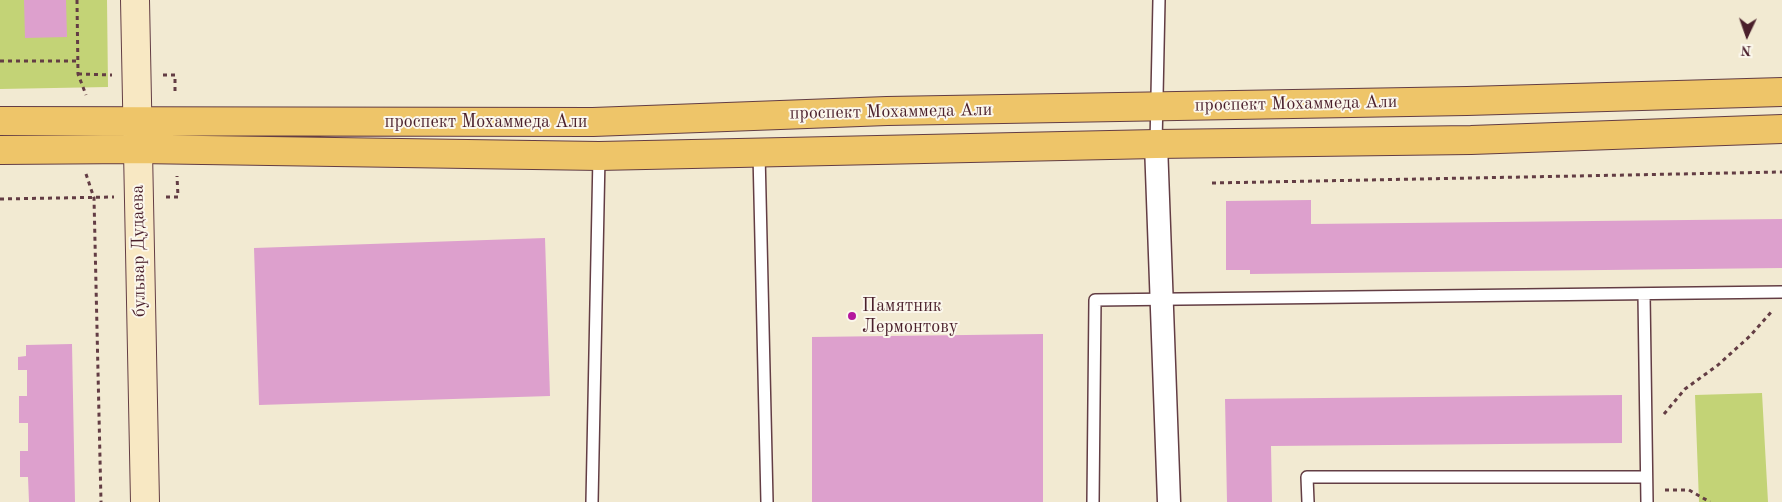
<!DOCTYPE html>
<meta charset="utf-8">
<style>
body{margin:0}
#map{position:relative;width:1782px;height:502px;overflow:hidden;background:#f2ead2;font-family:"Old Standard TT",serif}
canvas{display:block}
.north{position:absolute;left:1722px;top:10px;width:50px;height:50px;-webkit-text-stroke:4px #fbf7ec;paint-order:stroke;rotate:183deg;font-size:14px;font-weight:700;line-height:20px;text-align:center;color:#4a1f2b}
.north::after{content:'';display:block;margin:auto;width:18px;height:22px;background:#4a1f2b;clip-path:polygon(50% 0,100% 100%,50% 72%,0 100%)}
</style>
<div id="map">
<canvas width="1782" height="502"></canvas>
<div class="north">N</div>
</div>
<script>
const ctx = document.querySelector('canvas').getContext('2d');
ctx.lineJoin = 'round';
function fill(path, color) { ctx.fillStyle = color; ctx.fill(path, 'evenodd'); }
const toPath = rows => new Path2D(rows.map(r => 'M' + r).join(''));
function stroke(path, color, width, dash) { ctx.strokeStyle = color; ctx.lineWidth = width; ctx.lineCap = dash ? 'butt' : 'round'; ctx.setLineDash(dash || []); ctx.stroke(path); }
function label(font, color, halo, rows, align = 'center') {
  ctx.font = font + ' "Old Standard TT",serif'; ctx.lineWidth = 4; ctx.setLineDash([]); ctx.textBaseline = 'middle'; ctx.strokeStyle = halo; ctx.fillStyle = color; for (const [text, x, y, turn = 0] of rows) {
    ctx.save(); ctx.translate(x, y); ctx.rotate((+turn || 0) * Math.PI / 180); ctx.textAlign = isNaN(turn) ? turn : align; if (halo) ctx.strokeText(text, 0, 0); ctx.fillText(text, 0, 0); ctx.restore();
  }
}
const green = toPath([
 [0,0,107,0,108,87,0,89],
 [1762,393,1768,502,1699,502,1695,395]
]);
const building = toPath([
 [24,0,66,0,67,37,25,38],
 [1311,200,1311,224,1782,219,1782,268,1250,274,1250,270,1226,270,1226,201],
 [545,238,550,396,259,405,254,248],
 [1043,334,1043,502,812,502,812,337],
 [72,344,75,502,29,502,28,477,20,477,20,451,28,451,28,423,19,423,19,396,27,396,27,370,18,370,18,357,26,356,26,345],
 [1622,395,1622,443,1271,446,1272,502,1227,502,1225,399]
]);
const path = toPath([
 [77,0,78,74,86,95],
 [0,61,78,61],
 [78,74,112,75],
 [163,75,175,75,175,95],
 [86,174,94,198,101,502],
 [1212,183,1782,172],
 [166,197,178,197,177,176],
 [0,199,114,197],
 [1664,414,1685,389,1718,365,1750,336,1773,310],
 [1665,490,1689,490,1710,502]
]);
const lane = toPath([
 [1156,144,1159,0],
 [759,153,767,502],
 [1644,294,1647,502],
 [592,502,599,156],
 [1093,502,1095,300,1782,292],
 [1308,502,1307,477,1646,477]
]);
const street = toPath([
 [1156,144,1169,502]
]);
const secondary = toPath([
 [135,0,145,502]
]);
const primary = toPath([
 [0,121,593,122,887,111,1467,101,1782,92],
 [0,150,137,149,599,156,1156,144,1471,140,1782,129]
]);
const markers = [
 [852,316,5,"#b5179e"]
];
const streetNames = [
 ["проспект Мохаммеда Али",1296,104,-1],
 ["проспект Мохаммеда Али",891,112,-1],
 ["проспект Мохаммеда Али",486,122],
 ["бульвар Дудаева",139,251,-91]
];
const poiNames = [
 ["Памятник",862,306],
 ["Лермонтову",862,327]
];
fill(green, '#c3d376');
fill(building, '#dda0cd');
stroke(lane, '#633d44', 14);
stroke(street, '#633d44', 25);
stroke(secondary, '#633d44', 30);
stroke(primary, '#633d44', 30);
stroke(path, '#633d44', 3, [4, 4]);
stroke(lane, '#fff', 11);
stroke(street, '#fff', 22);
stroke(secondary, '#f8e8c3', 28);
stroke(primary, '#eec569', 28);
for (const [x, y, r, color] of markers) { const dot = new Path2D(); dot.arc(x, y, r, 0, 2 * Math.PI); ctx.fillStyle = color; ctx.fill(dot); stroke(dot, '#fbf7ec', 2); }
label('18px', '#4a1f2b', '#fbf7ec', streetNames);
label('18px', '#4a1f2b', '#fbf7ec', poiNames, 'left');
</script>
